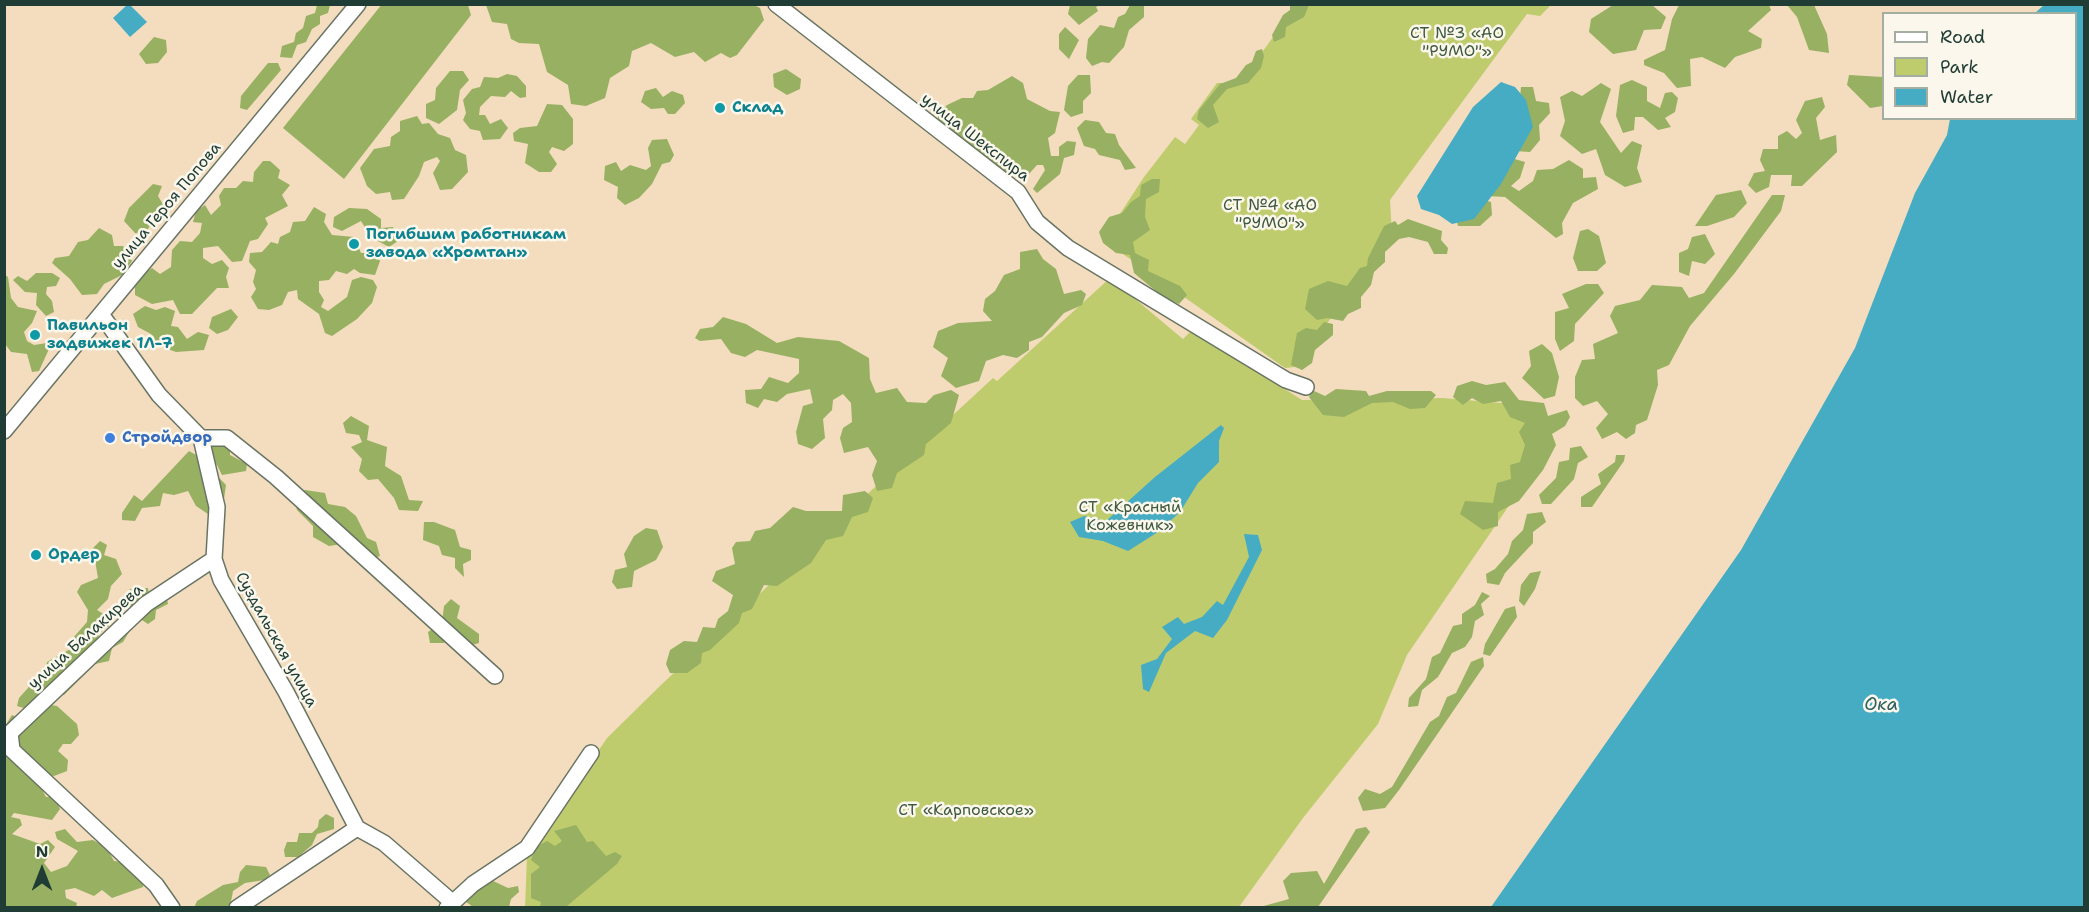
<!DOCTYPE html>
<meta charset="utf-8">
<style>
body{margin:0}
#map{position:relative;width:2089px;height:912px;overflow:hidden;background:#f3ddbe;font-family:"Shantell Sans",sans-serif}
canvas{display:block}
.frame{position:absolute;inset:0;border:6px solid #1f3d34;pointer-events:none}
.legend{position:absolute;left:1882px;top:12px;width:195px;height:108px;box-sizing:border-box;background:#fbf7ec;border:2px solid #a3ada2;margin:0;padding:8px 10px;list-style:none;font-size:18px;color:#1f3d34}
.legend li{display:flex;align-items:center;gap:12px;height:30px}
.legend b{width:30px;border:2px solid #a3ada2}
.north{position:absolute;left:12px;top:840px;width:60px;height:60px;-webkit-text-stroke:4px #fbf7ec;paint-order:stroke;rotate:0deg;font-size:16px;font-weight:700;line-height:24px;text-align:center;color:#1f3d34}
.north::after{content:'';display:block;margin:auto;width:21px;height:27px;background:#1f3d34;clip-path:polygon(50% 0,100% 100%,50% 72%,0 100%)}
</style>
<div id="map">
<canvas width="2089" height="912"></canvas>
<div class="frame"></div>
<ul class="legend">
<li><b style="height:8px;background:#fff"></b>Road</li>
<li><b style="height:16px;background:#bfcc6e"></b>Park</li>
<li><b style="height:16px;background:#45acc4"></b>Water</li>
</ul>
<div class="north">N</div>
</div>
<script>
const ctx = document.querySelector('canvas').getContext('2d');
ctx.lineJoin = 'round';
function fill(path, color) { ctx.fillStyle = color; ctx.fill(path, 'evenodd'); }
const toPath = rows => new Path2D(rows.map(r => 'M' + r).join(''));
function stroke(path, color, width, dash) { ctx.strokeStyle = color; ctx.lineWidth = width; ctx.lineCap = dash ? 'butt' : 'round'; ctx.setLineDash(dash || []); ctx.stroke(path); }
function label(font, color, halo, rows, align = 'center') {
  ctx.font = font + ' "Shantell Sans",sans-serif'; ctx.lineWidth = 5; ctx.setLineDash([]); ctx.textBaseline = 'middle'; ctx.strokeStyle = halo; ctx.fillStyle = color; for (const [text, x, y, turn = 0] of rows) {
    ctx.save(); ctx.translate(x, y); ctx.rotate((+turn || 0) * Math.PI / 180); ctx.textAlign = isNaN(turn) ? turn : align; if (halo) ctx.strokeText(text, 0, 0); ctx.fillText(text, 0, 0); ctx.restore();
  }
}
const green = toPath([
 [1296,5,1551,5,1540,16,1527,14,1390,200,1392,235,1295,367,1285,368,1103,240,1144,177,1175,137,1185,144,1199,125,1191,119,1217,83,1240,83],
 [1110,278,1183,339,1192,330,1302,400,1443,398,1536,406,1549,447,1407,655,1378,724,1303,818,1239,907,525,908,527,857,607,738,663,683,993,378,997,381]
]);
const forest = toPath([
 [382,4,468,5,471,15,344,179,283,128],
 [317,5,330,5,328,13,320,16,320,24,312,29,306,42,297,45,292,58,280,57,282,46,294,42,296,33,303,28,306,16,315,13],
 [486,5,754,5,760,8,764,20,737,55,730,58,721,53,705,62,694,52,675,57,651,43,632,51,629,66,610,78,605,98,586,106,571,104,568,85,547,72,539,44,519,43,511,39,507,24,492,22],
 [1070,5,1070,4,1100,5,1096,7,1098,11,1079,25,1068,14],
 [1130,5,1144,6,1144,17,1129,30,1124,47,1109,63,1102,62,1092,66,1086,58,1088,39,1100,25,1114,28,1118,17,1125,14],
 [1290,5,1309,5,1304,17,1286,27,1285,37,1274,42,1272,35,1283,15,1290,10],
 [1613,5,1652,5,1666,17,1661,29,1644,30,1636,50,1613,54,1589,32,1591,19],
 [1679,5,1769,5,1771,10,1748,31,1762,39,1761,48,1735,57,1725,68,1702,57,1690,59,1691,86,1677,88,1664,73,1644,65,1644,60,1665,50,1672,19],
 [1787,5,1814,5,1827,34,1829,53,1809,50,1797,17],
 [1065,27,1079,40,1069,59,1059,49,1059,34],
 [154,37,166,40,167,52,158,63,146,64,139,54],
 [1262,49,1264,56,1261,68,1248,83,1227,89,1213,105,1219,122,1208,128,1197,119,1199,110,1220,84,1236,78,1246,65,1252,62,1256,51],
 [268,63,278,63,281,70,247,110,240,108,241,96],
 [786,69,801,79,800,89,787,95,774,87,773,74],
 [450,71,463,71,469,80,460,90,457,110,439,124,426,118,426,104,435,100,436,88],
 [507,74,517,76,526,86,526,97,520,98,511,91,505,97,491,96,480,107,479,115,485,115,490,124,501,119,508,128,500,139,483,140,480,131,470,129,463,120,466,113,463,100,472,89,480,87,484,77,498,78],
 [1078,75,1090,75,1091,93,1083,101,1083,113,1071,117,1064,110,1068,86],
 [1849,75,1883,77,1883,106,1870,108,1847,85],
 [1012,76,1023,83,1027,99,1050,111,1060,112,1055,133,1048,138,1051,156,1059,156,1059,147,1067,141,1076,142,1074,155,1064,158,1060,174,1037,193,1033,189,1045,170,1043,165,1037,165,1028,175,1004,177,938,125,938,114,947,105,962,98,973,98,977,91,988,90],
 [1632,80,1647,87,1647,101,1660,108,1665,93,1672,92,1678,98,1675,112,1665,118,1671,127,1658,130,1643,117,1635,117,1634,130,1623,133,1616,116,1620,85],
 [1601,83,1611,89,1600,122,1621,153,1632,141,1642,145,1637,168,1642,182,1625,187,1605,175,1596,149,1582,154,1560,136,1565,121,1560,97,1572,91,1582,96],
 [1521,87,1533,87,1536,101,1549,103,1550,113,1539,125,1540,140,1530,152,1515,151],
 [656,88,663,97,672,91,683,95,685,103,675,114,668,114,664,108,651,109,641,102,645,91],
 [1822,97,1825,107,1816,118,1820,140,1836,135,1837,152,1802,186,1791,186,1792,175,1771,175,1769,187,1756,193,1748,185,1754,173,1765,171,1760,160,1763,149,1778,149,1778,136,1787,131,1796,139,1802,133,1796,120,1805,101],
 [547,104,562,105,573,119,573,144,564,151,552,147,549,152,557,164,551,172,539,172,525,163,528,144,514,141,513,133,520,128,537,126],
 [417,116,422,124,429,123,438,134,450,138,455,150,466,155,468,172,452,189,440,190,433,173,440,161,437,157,424,162,419,176,404,199,392,200,390,192,376,194,367,186,360,168,374,149,390,146,391,137,400,131,400,121],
 [1085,120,1099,122,1106,133,1115,134,1119,145,1136,168,1125,170,1120,160,1099,155,1095,149,1084,146,1077,128],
 [667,139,674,155,670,162,662,164,652,184,639,198,625,205,617,198,618,187,604,180,605,166,616,162,621,171,630,165,646,170,651,166,648,148,652,140],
 [1511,158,1525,162,1520,178,1511,186,1519,191,1533,181,1537,170,1553,169,1569,160,1583,169,1583,178,1596,177,1598,189,1573,203,1562,223,1563,234,1556,238,1505,197,1487,196],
 [263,161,270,161,280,170,278,178,290,185,282,195,288,206,265,218,268,224,258,239,250,241,242,261,232,262,218,246,203,248,203,258,212,264,222,260,229,268,226,277,229,288,217,288,192,314,180,314,173,300,152,304,135,295,135,285,140,276,152,268,160,274,171,267,172,250,180,241,192,242,200,233,202,223,193,222,196,211,205,205,211,215,221,205,219,196,224,188,236,188,243,181,253,182,254,172],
 [1152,179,1160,179,1159,192,1146,199,1145,217,1150,230,1133,242,1135,253,1149,260,1148,271,1180,286,1187,295,1179,304,1163,297,1134,273,1130,255,1116,253,1103,243,1099,232,1109,217,1122,213,1131,202,1140,196,1141,185],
 [153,184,162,186,158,196,167,211,161,218,151,215,150,226,144,234,135,233,124,221,129,208],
 [1741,190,1747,203,1734,217,1707,226,1695,226,1716,195],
 [1772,195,1785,195,1781,211,1734,274,1690,326,1669,365,1657,370,1658,385,1647,420,1636,425,1635,433,1626,439,1617,432,1602,439,1596,428,1608,414,1597,401,1583,406,1575,398,1575,377,1582,360,1595,359,1593,344,1618,333,1610,316,1615,306,1640,300,1652,285,1682,287,1689,298,1704,293],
 [1480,199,1491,202,1492,215,1480,226,1458,226,1456,218],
 [314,207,326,214,324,222,332,235,354,237,361,253,375,253,380,261,375,275,360,273,354,269,347,274,336,271,329,280,319,281,319,292,324,300,321,307,328,311,347,297,352,280,361,277,373,280,377,287,372,303,357,319,332,336,325,333,319,314,298,299,297,290,288,292,282,305,269,310,258,309,251,297,256,289,253,282,256,270,249,262,250,253,262,252,271,242,278,244,280,237,290,232,293,222,305,221],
 [349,208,367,209,381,219,381,228,393,227,398,241,389,247,378,241,376,231,366,229,361,221,342,231,333,227,334,217],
 [1408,219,1442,231,1441,240,1448,248,1447,254,1434,254,1428,242,1409,237,1399,239,1385,252,1385,262,1374,272,1371,285,1361,297,1361,308,1348,314,1343,321,1327,318,1317,320,1305,309,1309,289,1328,281,1347,286,1360,268,1367,266,1368,258,1384,226,1395,221,1398,225],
 [99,228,112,235,114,246,123,246,132,261,122,275,104,284,97,294,82,295,70,279,52,263,55,258,69,256,78,242,88,240],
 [1588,229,1599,236,1606,263,1597,271,1578,271,1573,258,1580,231],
 [1705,234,1715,254,1705,264,1692,261,1689,276,1679,272,1679,253,1688,249,1692,237],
 [1037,249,1043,259,1056,269,1064,294,1081,290,1086,294,1082,305,1064,313,1042,337,1029,342,1029,350,1017,358,1003,355,986,361,979,381,956,388,941,376,948,358,933,347,938,331,958,323,992,321,983,311,985,299,995,291,1004,275,1020,269,1020,252],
 [36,273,52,273,60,278,56,286,47,287,46,294,52,301,54,312,46,316,36,305,37,293,25,292,13,280,18,276,27,281],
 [4,274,8,277,11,298,18,307,37,311,32,323,24,332,27,341,34,345,47,343,49,349,39,371,32,372,27,354,11,352,5,344],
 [1586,284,1598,284,1604,293,1575,324,1574,341,1560,351,1555,339,1555,312,1569,308,1562,294],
 [145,306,156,310,165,307,175,311,171,326,178,327,187,339,198,332,209,335,204,350,176,352,154,344,151,334,138,327,133,314],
 [231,309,238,317,228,330,217,334,209,328,212,317],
 [723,317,746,324,777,343,798,337,839,341,869,358,870,379,876,393,897,388,907,402,926,403,934,395,951,390,959,395,951,423,926,444,924,455,897,473,892,488,877,491,872,475,877,461,868,447,844,453,840,438,843,428,852,422,851,403,843,394,833,400,832,410,823,419,825,438,812,449,798,444,796,432,803,406,813,403,810,389,787,394,777,402,764,399,758,408,746,403,745,390,761,389,769,377,788,383,799,373,799,359,757,350,745,357,731,353,721,339,700,341,695,338,700,329,713,327],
 [1324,322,1333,324,1333,335,1315,350,1312,363,1302,370,1291,365,1297,333,1306,328,1317,330],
 [1542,344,1552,353,1559,377,1555,396,1544,399,1522,378,1531,366,1529,351],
 [1472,381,1486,385,1505,382,1519,400,1544,403,1548,416,1567,410,1570,417,1565,426,1552,434,1556,445,1543,470,1519,501,1498,512,1498,526,1483,530,1460,514,1465,501,1493,503,1497,483,1511,479,1510,465,1520,462,1525,445,1519,432,1525,423,1510,417,1501,401,1483,404,1472,398,1463,405,1453,397,1457,386],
 [1336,389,1366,391,1369,396,1387,391,1431,391,1436,395,1425,408,1410,409,1393,402,1372,403,1344,417,1323,415,1309,397,1312,390,1325,396],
 [351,416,369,426,367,440,387,447,385,466,401,476,409,500,423,501,418,511,399,510,394,498,378,479,368,480,359,471,362,459,351,447,362,442,359,435,346,433,343,423],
 [215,443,230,449,230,455,247,464,246,471,222,475,217,465,206,455],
 [1581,446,1588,457,1578,463,1574,479,1551,504,1542,504,1539,495,1556,478,1559,462,1569,460,1570,448],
 [189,451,198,456,226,485,224,499,214,513,208,514,196,506,188,491,174,495,163,493,160,506,142,508,135,521,122,520,122,513,134,495,142,501],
 [1616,455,1625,455,1624,461,1592,507,1581,507,1581,497,1601,484,1598,474,1615,462],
 [305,490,325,493,328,504,345,507,356,516,367,538,376,542,380,556,362,562,347,554,342,544,329,546,313,537,313,526,297,510,294,498],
 [865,491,873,498,868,512,852,517,843,536,826,540,811,563,777,586,764,585,752,609,742,613,739,623,710,650,702,653,701,663,687,673,670,673,666,664,670,650,684,641,697,642,703,627,715,628,718,619,728,611,733,595,712,581,716,571,735,564,732,548,736,542,750,541,755,531,770,528,793,507,806,511,842,511,843,495],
 [1542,512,1546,522,1533,532,1533,543,1505,573,1499,585,1487,583,1486,574,1495,569,1508,554,1512,541,1523,530,1527,514],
 [424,522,434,522,455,530,460,547,471,550,471,560,463,564,464,577,455,568,455,558,442,555,439,546,423,540],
 [646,528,657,530,663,547,656,560,634,571,632,587,617,589,612,582,615,570,627,567,624,554,634,536],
 [100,541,107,545,104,555,116,559,122,574,111,586,108,599,97,610,108,617,109,626,98,634,100,645,121,630,129,632,123,642,112,648,109,661,95,664,64,695,54,695,27,709,17,706,19,698,36,679,44,676,47,662,74,647,73,638,87,622,88,610,77,592,81,585,98,578,93,548],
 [1541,571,1535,589,1524,606,1519,601,1521,585,1530,573],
 [148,588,149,594,166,594,168,604,156,610,155,619,148,624,142,620,143,605,129,610,124,603,130,589],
 [1482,592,1490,596,1481,604,1484,615,1475,621,1472,637,1465,647,1452,653,1438,677,1422,690,1418,706,1408,707,1409,698,1426,679,1432,657,1440,653,1453,626,1462,624,1462,614,1475,605],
 [451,599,460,606,457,618,479,634,479,643,472,645,454,631,444,643,430,643,428,632,442,623,444,606],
 [1515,606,1517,617,1490,656,1483,654,1485,644,1505,609],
 [1483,657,1484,666,1399,790,1385,808,1363,811,1358,798,1365,789,1380,794,1392,787,1430,722,1439,716,1447,697,1456,693,1471,662],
 [46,704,57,706,77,724,79,735,71,744,63,744,58,751,68,760,67,771,54,776,41,774,37,780,46,797,55,797,60,809,52,820,14,813,11,817,20,819,22,825,12,834,40,844,48,840,55,847,44,863,51,872,67,866,78,851,57,839,55,832,65,829,77,842,93,840,107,848,114,861,131,863,144,878,143,887,112,898,102,890,94,896,75,888,65,890,66,898,77,903,76,907,6,908,5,726,12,715,26,722],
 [326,814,334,818,334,829,317,834,312,845,298,857,285,857,284,850,287,842,297,842,299,833,312,833,318,827,319,820],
 [576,825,587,842,593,841,606,856,615,852,622,856,617,864,567,906,540,907,541,902,531,898,531,874,540,867,531,860,536,847,547,841,555,846,562,841,554,831],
 [1366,827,1370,832,1318,907,1260,907,1289,899,1283,881,1291,873,1317,871,1324,884,1356,829],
 [246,865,266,867,270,875,264,880,245,883,233,891,230,907,194,908,197,901,223,885,238,882,240,872],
 [489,879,508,888,518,886,519,892,511,899,509,907,473,907,465,901]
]);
const water = toPath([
 [127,5,130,5,147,22,130,37,113,18],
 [2044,5,2084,5,2084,907,1491,907,1741,550,1855,348,1915,193,1947,135,1950,119,2076,118,2076,14,2035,13],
 [1501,82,1515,87,1526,100,1533,127,1501,184,1474,219,1452,224,1439,215,1421,209,1417,196,1473,107],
 [1221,425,1224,428,1219,441,1219,462,1198,483,1180,512,1158,532,1128,551,1103,541,1079,537,1070,522,1084,516,1106,521,1155,477],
 [1244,534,1258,535,1262,550,1227,620,1213,638,1195,631,1166,653,1149,692,1143,689,1141,665,1157,659,1172,639,1162,627,1178,617,1184,624,1202,617,1217,601,1223,605,1249,557]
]);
const minor = toPath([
 [776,4,1018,192,1037,222,1068,248,1286,380,1306,387],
 [101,314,159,395,201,438,217,507,214,559,221,580,286,692,357,828],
 [4,431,358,4],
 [201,438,227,438,276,477,495,676],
 [357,828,384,843,452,902],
 [172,908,156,885,12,750,10,733,146,604,214,559],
 [237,908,357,828],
 [447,908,473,884,527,848,591,753]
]);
const markers = [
 [720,108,6,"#0f9aa8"],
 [354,244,6,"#0f9aa8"],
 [35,335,6,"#0f9aa8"],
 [110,438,6,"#3f7fe0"],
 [36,555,6,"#0f9aa8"]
];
const parkNames = [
 ["СТ №3 «АО",1457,34],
 ["\"РУМО\"»",1457,52],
 ["СТ №4 «АО",1270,206],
 ["\"РУМО\"»",1270,224],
 ["СТ «Красный",1130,508],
 ["Кожевник»",1130,526],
 ["СТ «Карповское»",966,811]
];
const cultureNames = [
 ["Склад",732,108],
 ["Погибшим работникам",366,235],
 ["завода «Хромтан»",366,253],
 ["Павильон",47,326],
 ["задвижек 1Л-7",47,344],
 ["Ордер",48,555]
];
const streetNames = [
 ["улица Шекспира",975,138,38],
 ["улица Героя Попова",167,206,-50],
 ["улица Балакирева",86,637,-42],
 ["Суздальская улица",276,640,61]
];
const shopNames = [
 ["Стройдвор",122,438]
];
const waterNames = [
 ["Ока",1881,705]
];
fill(green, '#bfcc6e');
fill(forest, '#97b061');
fill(water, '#45acc4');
stroke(minor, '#697564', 18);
stroke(minor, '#fff', 15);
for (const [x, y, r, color] of markers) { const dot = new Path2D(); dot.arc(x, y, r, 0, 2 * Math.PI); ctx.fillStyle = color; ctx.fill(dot); stroke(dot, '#fbf7ec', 2); }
label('16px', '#3f5a40', '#fbf7ec', parkNames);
label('bold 16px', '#0d838f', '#fbf7ec', cultureNames, 'left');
label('16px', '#1f3d34', '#fbf7ec', streetNames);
label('bold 16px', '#366cbe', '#fbf7ec', shopNames, 'left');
label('italic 18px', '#2a5e5f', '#fbf7ec', waterNames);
</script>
